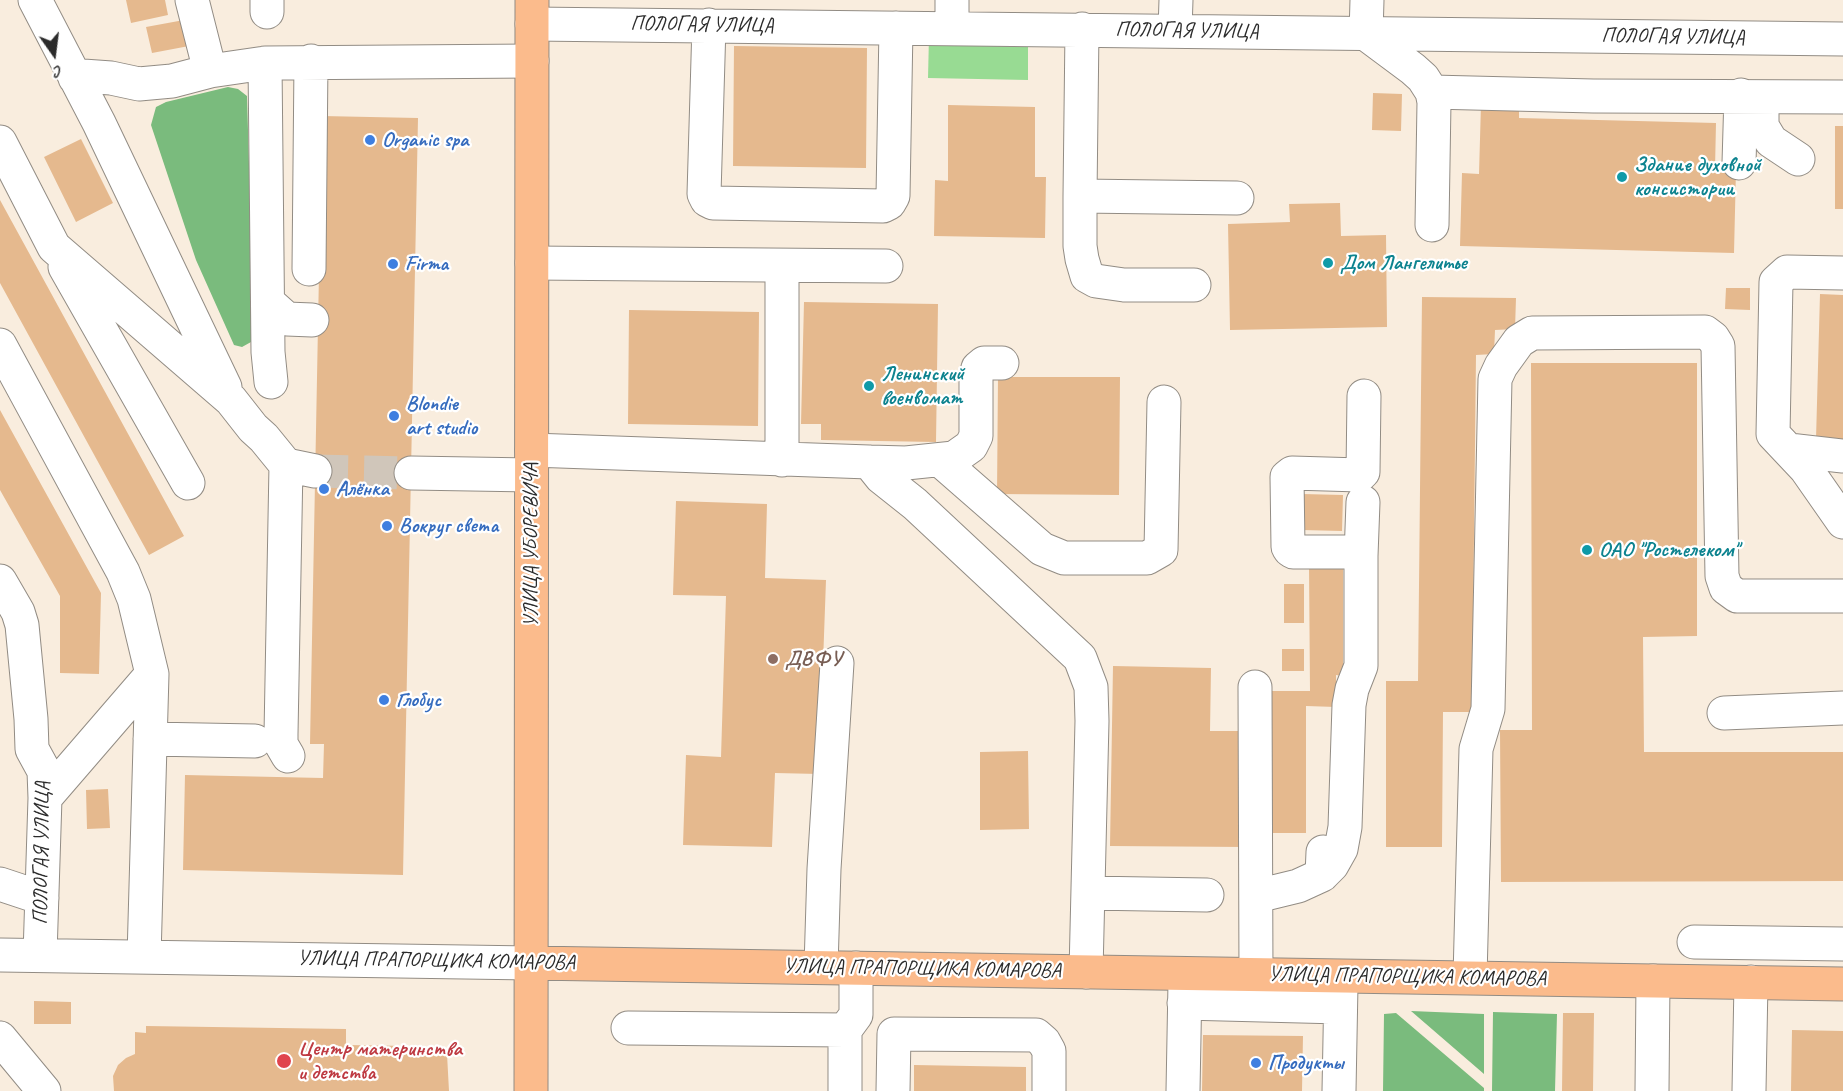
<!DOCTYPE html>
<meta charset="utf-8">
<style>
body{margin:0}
#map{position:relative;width:1843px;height:1091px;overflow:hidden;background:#f9edde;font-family:Caveat,sans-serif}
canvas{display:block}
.north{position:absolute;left:24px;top:24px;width:60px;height:60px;-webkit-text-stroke:4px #fff;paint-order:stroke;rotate:166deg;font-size:16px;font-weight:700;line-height:24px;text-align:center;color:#2b2b2b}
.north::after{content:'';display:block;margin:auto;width:21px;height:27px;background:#2b2b2b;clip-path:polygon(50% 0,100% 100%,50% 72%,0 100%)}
</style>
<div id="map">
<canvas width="1843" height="1091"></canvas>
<div class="north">С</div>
</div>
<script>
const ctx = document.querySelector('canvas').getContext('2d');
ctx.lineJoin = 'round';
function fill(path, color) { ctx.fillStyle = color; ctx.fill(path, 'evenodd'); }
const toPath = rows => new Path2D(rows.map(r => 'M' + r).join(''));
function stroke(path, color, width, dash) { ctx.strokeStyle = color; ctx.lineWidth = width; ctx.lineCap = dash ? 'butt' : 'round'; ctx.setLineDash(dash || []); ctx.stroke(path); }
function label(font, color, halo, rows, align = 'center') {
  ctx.font = font + ' Caveat,sans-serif'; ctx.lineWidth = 4.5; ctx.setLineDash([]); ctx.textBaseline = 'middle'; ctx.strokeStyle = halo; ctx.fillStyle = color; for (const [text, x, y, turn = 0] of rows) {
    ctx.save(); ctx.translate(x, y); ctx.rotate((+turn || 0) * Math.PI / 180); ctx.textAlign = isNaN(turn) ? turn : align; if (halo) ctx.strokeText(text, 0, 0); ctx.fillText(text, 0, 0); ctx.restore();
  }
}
const green = toPath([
 [929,36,1028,38,1028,80,928,78]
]);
const forest = toPath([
 [228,87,238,89,247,96,254,334,251,342,242,347,234,345,196,260,151,125,156,107,166,102],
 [1411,1011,1484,1014,1484,1074],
 [1493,1012,1557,1014,1555,1091,1492,1091],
 [1396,1013,1484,1088,1484,1091,1383,1091,1384,1014]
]);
const building = toPath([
 [126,0,165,0,168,15,131,23],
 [184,20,189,46,152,53,146,27],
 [734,46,867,48,866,168,733,166],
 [1373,93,1402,94,1401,131,1372,130],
 [1481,104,1519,105,1519,118,1716,123,1715,169,1736,169,1734,253,1460,246,1462,173,1479,174],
 [948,105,1035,107,1035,177,1046,177,1045,238,934,236,935,180,948,181],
 [322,116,418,118,403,875,183,870,185,775,323,778,324,744,310,744],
 [1835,126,1843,126,1843,209,1835,209],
 [81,139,113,203,76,222,44,157],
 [0,200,184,536,149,555,0,283],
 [1340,203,1341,236,1386,235,1387,327,1230,330,1228,224,1290,222,1289,204],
 [1726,288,1750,288,1750,310,1725,309],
 [1820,294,1843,295,1843,440,1816,439],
 [1422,297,1516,298,1515,329,1495,330,1494,354,1476,355,1472,712,1443,712,1442,847,1386,847,1386,681,1418,681],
 [804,302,938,304,936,442,821,440,821,424,801,424],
 [629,310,759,312,758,426,628,424],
 [1531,363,1697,363,1697,636,1643,637,1644,752,1843,752,1843,881,1501,882,1500,730,1532,730],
 [998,377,1120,377,1119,495,997,494],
 [0,410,101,593,99,674,60,673,60,596,0,490],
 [1302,494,1343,495,1342,531,1302,530],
 [676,501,767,504,765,578,826,580,819,774,775,773,772,847,683,845,686,755,721,757,726,596,673,595],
 [1309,565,1343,565,1343,676,1336,675,1336,707,1306,706,1306,833,1269,833,1268,691,1310,691],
 [1284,584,1304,584,1304,623,1284,623],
 [1282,649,1304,649,1304,671,1282,671],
 [1113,666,1211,668,1210,731,1246,731,1245,847,1110,846],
 [1028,751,1029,829,980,830,980,752],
 [108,789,110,828,87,829,86,790],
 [34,1001,71,1002,71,1024,34,1024],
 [1563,1013,1594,1013,1593,1091,1562,1091],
 [146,1026,346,1029,346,1045,409,1046,408,1054,447,1054,449,1091,114,1091,113,1076,118,1065,126,1058,135,1054,135,1032,146,1033],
 [1792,1030,1843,1031,1843,1091,1791,1091],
 [1203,1035,1303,1036,1302,1091,1202,1091],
 [914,1065,1026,1067,1026,1091,914,1091]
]);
const minorTunnel = toPath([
 [315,471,411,473]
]);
const minor = toPath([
 [35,0,99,123,225,387],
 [192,0,210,71],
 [952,0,952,29],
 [1367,0,1366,34,1413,69,1423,78,1432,92,1434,102,1432,225],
 [267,12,267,0],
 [532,24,1843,39],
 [709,25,704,194,707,200,713,203,883,206,889,203,893,196,896,28],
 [1082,29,1080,196,1237,198],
 [1175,30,1176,0],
 [265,63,268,352,271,382],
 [75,78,83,76,111,78,139,84,172,81,210,71,265,63,532,61],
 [1432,92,1593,96,1843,97],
 [1762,97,1762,126,1771,141,1798,159],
 [0,142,54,247,231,400,253,428,264,438,286,465,315,471],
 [1739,163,1741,95],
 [1080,196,1080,246,1082,259,1087,276,1096,281,1124,285,1194,285],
 [532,263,886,266],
 [65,267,188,483],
 [309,269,311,61],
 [1843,273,1787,272,1776,282,1773,434,1806,469,1843,522],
 [268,302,287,319,312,320],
 [0,345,123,572,134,599,152,674,144,957],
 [532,450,869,462,906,463,954,458,971,446,976,436,976,376,978,368,984,363,1002,363],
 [1789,450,1843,456],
 [782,460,782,266],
 [940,460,1042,549,1064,558,1147,558,1161,550,1164,402],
 [869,462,881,477,915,504,1080,658,1091,687,1092,721,1086,972],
 [286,465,281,734,281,744,288,756],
 [411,473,531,475],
 [1361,556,1363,502],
 [0,581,18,612,22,625,31,719,32,749,44,771,45,798,40,955],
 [1255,687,1256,975],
 [1724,713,1843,708],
 [150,739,255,741],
 [45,798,152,674],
 [1322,875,1332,865,1341,849,1345,827,1349,705,1352,689,1361,666,1361,556,1347,552,1293,552,1290,550,1288,547,1287,477,1292,473,1360,475,1363,472,1364,396],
 [0,884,42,898],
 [1088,893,1207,895],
 [1257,896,1298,886,1322,875,1323,852],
 [1694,942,1843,944],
 [0,955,531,963],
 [821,967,824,869,837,663],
 [1470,977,1476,749,1488,709,1495,379,1501,366,1519,341,1532,333,1705,332,1713,338,1718,346,1722,576,1726,588,1737,596,1843,596],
 [1184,1003,1340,1007],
 [628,1028,845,1030,845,1091],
 [845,1030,856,1015,856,968],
 [0,1038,44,1091],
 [893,1091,894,1034,1036,1035,1044,1042,1049,1051,1049,1091],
 [1183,1091,1185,982],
 [1339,1091,1341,985],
 [1652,1091,1653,981],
 [1749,1091,1751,982]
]);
const major = toPath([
 [531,963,1843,984],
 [531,1091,532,0]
]);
const markers = [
 [370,140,6,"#3f7fe0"],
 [1622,177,6,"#0f9aa8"],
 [1328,263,6,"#0f9aa8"],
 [393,264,6,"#3f7fe0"],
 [869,386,6,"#0f9aa8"],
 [394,416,6,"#3f7fe0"],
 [324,489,6,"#3f7fe0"],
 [387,526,6,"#3f7fe0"],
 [1587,550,6,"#0f9aa8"],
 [773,659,6,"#8d6e63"],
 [384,700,6,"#3f7fe0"],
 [284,1061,8,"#e0444e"],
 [1256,1063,6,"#3f7fe0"]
];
const streetNames = [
 ["ПОЛОГАЯ УЛИЦА",702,25,1],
 ["ПОЛОГАЯ УЛИЦА",1187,31,1],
 ["ПОЛОГАЯ УЛИЦА",1673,37,1],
 ["УЛИЦА УБОРЕВИЧА",531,545,-90],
 ["ПОЛОГАЯ УЛИЦА",42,853,-89],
 ["УЛИЦА ПРАПОРЩИКА КОМАРОВА",436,961,1],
 ["УЛИЦА ПРАПОРЩИКА КОМАРОВА",922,969,1],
 ["УЛИЦА ПРАПОРЩИКА КОМАРОВА",1407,977,1]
];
const shopNames = [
 ["Organic spa",382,140],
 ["Firma",405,264],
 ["Blondie",406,404],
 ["art studio",406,428],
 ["Алёнка",336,489],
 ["Вокруг света",399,526],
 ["Глобус",396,700],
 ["Продукты",1268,1063]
];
const cultureNames = [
 ["Здание духовной",1634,165],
 ["консистории",1634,189],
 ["Дом Лангелитье",1340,263],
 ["Ленинский",881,374],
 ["военвомат",881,398],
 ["ОАО \"Ростелеком\"",1599,550]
];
const educationNames = [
 ["ДВФУ",785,659]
];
const healthNames = [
 ["Центр материнства",298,1049],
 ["и детства",298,1073]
];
fill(green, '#98db93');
fill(forest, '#7abb7d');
fill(building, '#e5b98e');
stroke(minorTunnel, '#d0c6ba', 33, [33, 16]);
stroke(minor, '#928c84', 35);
stroke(major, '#928c84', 35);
stroke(minor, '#fff', 33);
stroke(major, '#fbbb8c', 33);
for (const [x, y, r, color] of markers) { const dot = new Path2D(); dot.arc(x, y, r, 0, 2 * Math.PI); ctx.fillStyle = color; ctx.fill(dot); stroke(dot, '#fff', 2); }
label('21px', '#2b2b2b', '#fff', streetNames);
label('bold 21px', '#366cbe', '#fff', shopNames, 'left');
label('bold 21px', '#0d838f', '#fff', cultureNames, 'left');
label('bold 21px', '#785e54', '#fff', educationNames, 'left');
label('bold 21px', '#be3a42', '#fff', healthNames, 'left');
</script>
